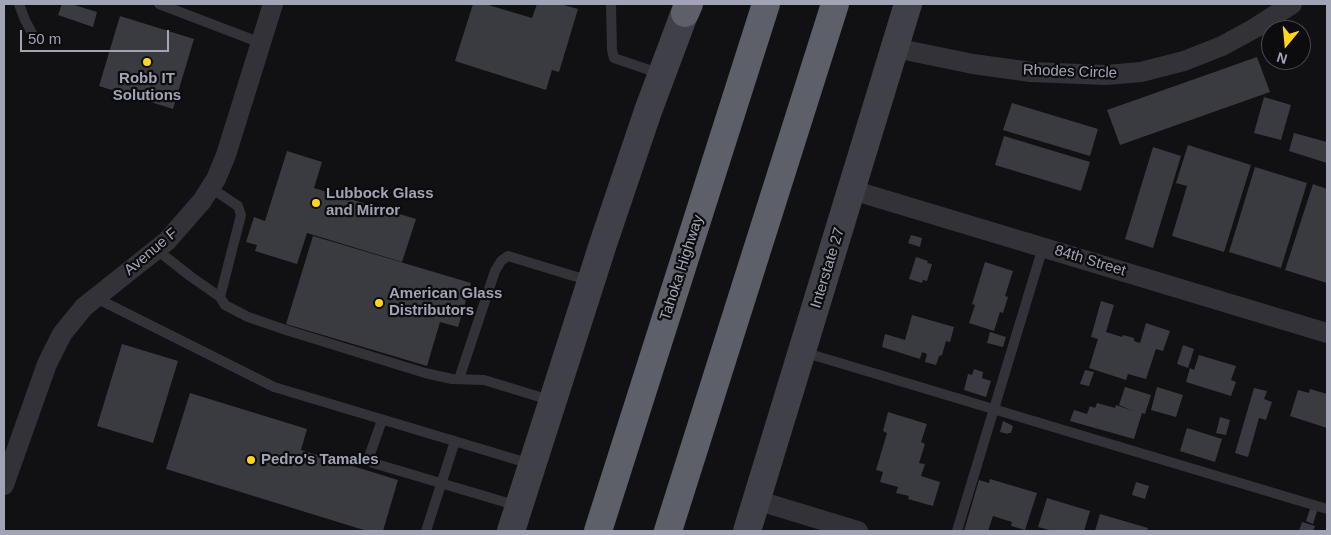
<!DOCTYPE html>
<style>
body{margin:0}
#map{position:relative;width:1331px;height:535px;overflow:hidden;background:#111113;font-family:Arial,sans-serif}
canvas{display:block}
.frame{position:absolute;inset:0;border:5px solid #a1a4b5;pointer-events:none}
.north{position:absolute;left:1261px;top:20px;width:50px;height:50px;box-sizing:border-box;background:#0c0c0e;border:1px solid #484951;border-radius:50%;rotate:197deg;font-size:14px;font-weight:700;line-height:20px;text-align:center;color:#a1a4b5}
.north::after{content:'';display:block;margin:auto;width:18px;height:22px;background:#ffd51d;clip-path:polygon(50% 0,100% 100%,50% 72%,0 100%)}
.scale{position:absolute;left:20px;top:30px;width:149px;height:22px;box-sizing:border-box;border:2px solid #a1a4b5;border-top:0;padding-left:6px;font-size:15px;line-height:18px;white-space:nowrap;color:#a1a4b5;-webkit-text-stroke:4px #0c0c0e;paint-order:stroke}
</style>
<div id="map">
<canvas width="1331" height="535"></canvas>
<div class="frame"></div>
<div class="north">N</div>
<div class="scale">50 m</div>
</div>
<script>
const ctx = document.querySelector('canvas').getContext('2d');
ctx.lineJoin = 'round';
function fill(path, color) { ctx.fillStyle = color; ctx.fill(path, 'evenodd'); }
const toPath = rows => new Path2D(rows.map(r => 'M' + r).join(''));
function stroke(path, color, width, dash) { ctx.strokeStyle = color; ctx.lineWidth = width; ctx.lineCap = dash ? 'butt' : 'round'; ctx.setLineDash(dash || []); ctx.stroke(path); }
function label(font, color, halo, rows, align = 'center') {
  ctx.font = font + ' Arial,sans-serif'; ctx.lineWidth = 4.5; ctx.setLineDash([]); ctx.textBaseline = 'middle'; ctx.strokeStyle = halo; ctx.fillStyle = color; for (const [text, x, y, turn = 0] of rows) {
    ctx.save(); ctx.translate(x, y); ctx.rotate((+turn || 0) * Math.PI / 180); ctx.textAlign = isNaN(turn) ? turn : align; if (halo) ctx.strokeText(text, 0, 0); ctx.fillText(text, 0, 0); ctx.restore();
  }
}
const building = toPath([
 [62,4,71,4,97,12,93,27,58,15],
 [473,4,485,4,532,18,537,4,560,4,578,9,559,72,552,70,546,90,455,61],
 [120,16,194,39,173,109,99,86],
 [1257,57,1270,92,1120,145,1107,110],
 [1264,97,1291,105,1281,140,1254,133],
 [1012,103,1098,129,1090,156,1003,130],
 [1294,133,1327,142,1327,163,1289,151],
 [1004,136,1090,162,1081,191,995,165],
 [1188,145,1251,165,1224,252,1172,236,1187,186,1176,183],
 [1153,147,1181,156,1153,248,1125,239],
 [287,151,322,162,314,188,416,219,402,262,307,233,297,264,255,251,257,245,246,242,254,217,265,221],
 [1255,167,1307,183,1281,268,1229,252],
 [1313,184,1327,189,1327,283,1285,270],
 [911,235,922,238,920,247,908,243],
 [313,236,471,283,458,327,440,322,427,366,286,324],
 [916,257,928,261,927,263,932,264,927,281,923,280,922,283,909,279],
 [985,262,1013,271,1005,296,1008,297,1003,313,1000,312,994,331,969,323,975,305,972,304],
 [1101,301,1114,305,1106,332,1122,337,1123,335,1134,338,1134,341,1140,343,1146,323,1170,331,1163,351,1156,349,1146,379,1128,374,1126,380,1089,368,1098,339,1091,337],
 [912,315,954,327,950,342,946,341,942,355,939,356,936,365,925,362,927,354,922,352,920,359,882,347,885,334,905,340],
 [990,332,1006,337,1003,347,987,343],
 [122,344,178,361,153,443,97,426],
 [1183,345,1194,349,1188,368,1177,364],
 [1199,355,1236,366,1231,380,1236,382,1231,396,1186,382,1190,368,1194,370],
 [974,369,983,372,982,378,991,381,986,397,964,390,968,374,972,375],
 [1085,370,1094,372,1089,386,1080,384],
 [1125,387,1151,395,1145,414,1142,413,1134,439,1070,421,1074,410,1087,414,1090,406,1095,408,1097,403,1115,408,1116,405,1133,411,1119,405],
 [1157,387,1183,395,1176,417,1151,410],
 [1254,388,1267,391,1264,399,1272,402,1266,420,1259,418,1248,457,1235,453],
 [1310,389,1327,394,1327,428,1290,416,1298,390,1309,393],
 [190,393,307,429,301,450,398,480,383,531,367,531,166,469],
 [888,412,927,424,921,442,925,444,919,463,925,464,921,476,940,482,933,506,908,499,909,496,896,493,898,487,880,482,883,472,876,470,887,433,883,431],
 [1220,417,1230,420,1226,435,1216,433],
 [1003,421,1013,426,1011,433,1008,433,1008,434,1000,432],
 [1187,428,1222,439,1215,462,1180,451],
 [990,479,1037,493,1025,530,1011,526,1012,522,993,516,988,531,964,531,979,480,989,483],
 [1136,482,1149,486,1145,499,1132,495],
 [1047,498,1090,511,1084,531,1053,531,1038,527],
 [1310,509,1317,511,1313,524,1306,521],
 [1100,514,1148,528,1147,531,1095,531],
 [1302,522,1315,526,1313,531,1299,531]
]);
const service = toPath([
 [19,4,25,20,32,33],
 [159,4,261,43],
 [611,4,612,50,614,58,661,74],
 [211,188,238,206,241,215,220,297,225,305,248,317,286,330,425,373,452,379,484,380,553,401],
 [157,250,190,276,220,297],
 [96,298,274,387,531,464],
 [803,352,1327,509],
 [459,379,495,271,501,261,508,256,590,281],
 [382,420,370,454,373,463,518,506],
 [426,531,455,441],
 [957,531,1043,247]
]);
const minor = toPath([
 [895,48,973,64,1031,72,1106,75,1141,72,1184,61,1222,46,1255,28,1292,4],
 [852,190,1327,333],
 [4,485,47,364,62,334,84,307,167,241,202,201,216,179,226,155,273,4],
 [756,500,858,531]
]);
const secondary = toPath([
 [511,531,603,244,648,111,688,4],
 [747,531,908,4]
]);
const motorway = toPath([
 [685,13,689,4],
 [598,531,766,4],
 [668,531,835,4]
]);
const markers = [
 [147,62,5,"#ffd51d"],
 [316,203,5,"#ffd51d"],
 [379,303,5,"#ffd51d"],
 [251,460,5,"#ffd51d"]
];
const streetNames = [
 ["Rhodes Circle",1070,72,2],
 ["Avenue F",151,252,-40],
 ["84th Street",1090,261,17],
 ["Tahoka Highway",682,268,-72],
 ["Interstate 27",828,268,-73]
];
const poiNames = [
 ["Robb IT",147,79,"center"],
 ["Solutions",147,96,"center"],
 ["Lubbock Glass",326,194],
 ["and Mirror",326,211],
 ["American Glass",389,294],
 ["Distributors",389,311],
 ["Pedro's Tamales",261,460]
];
fill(building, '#3a3b41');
stroke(service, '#323238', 10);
stroke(minor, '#323238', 20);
stroke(secondary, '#404148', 28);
stroke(motorway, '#5d5f69', 28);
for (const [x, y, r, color] of markers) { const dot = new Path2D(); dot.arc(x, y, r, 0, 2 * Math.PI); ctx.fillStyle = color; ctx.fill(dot); stroke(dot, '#0c0c0e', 2); }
label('15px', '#a1a4b5', '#0c0c0e', streetNames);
label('bold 15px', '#a1a4b5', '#0c0c0e', poiNames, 'left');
</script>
